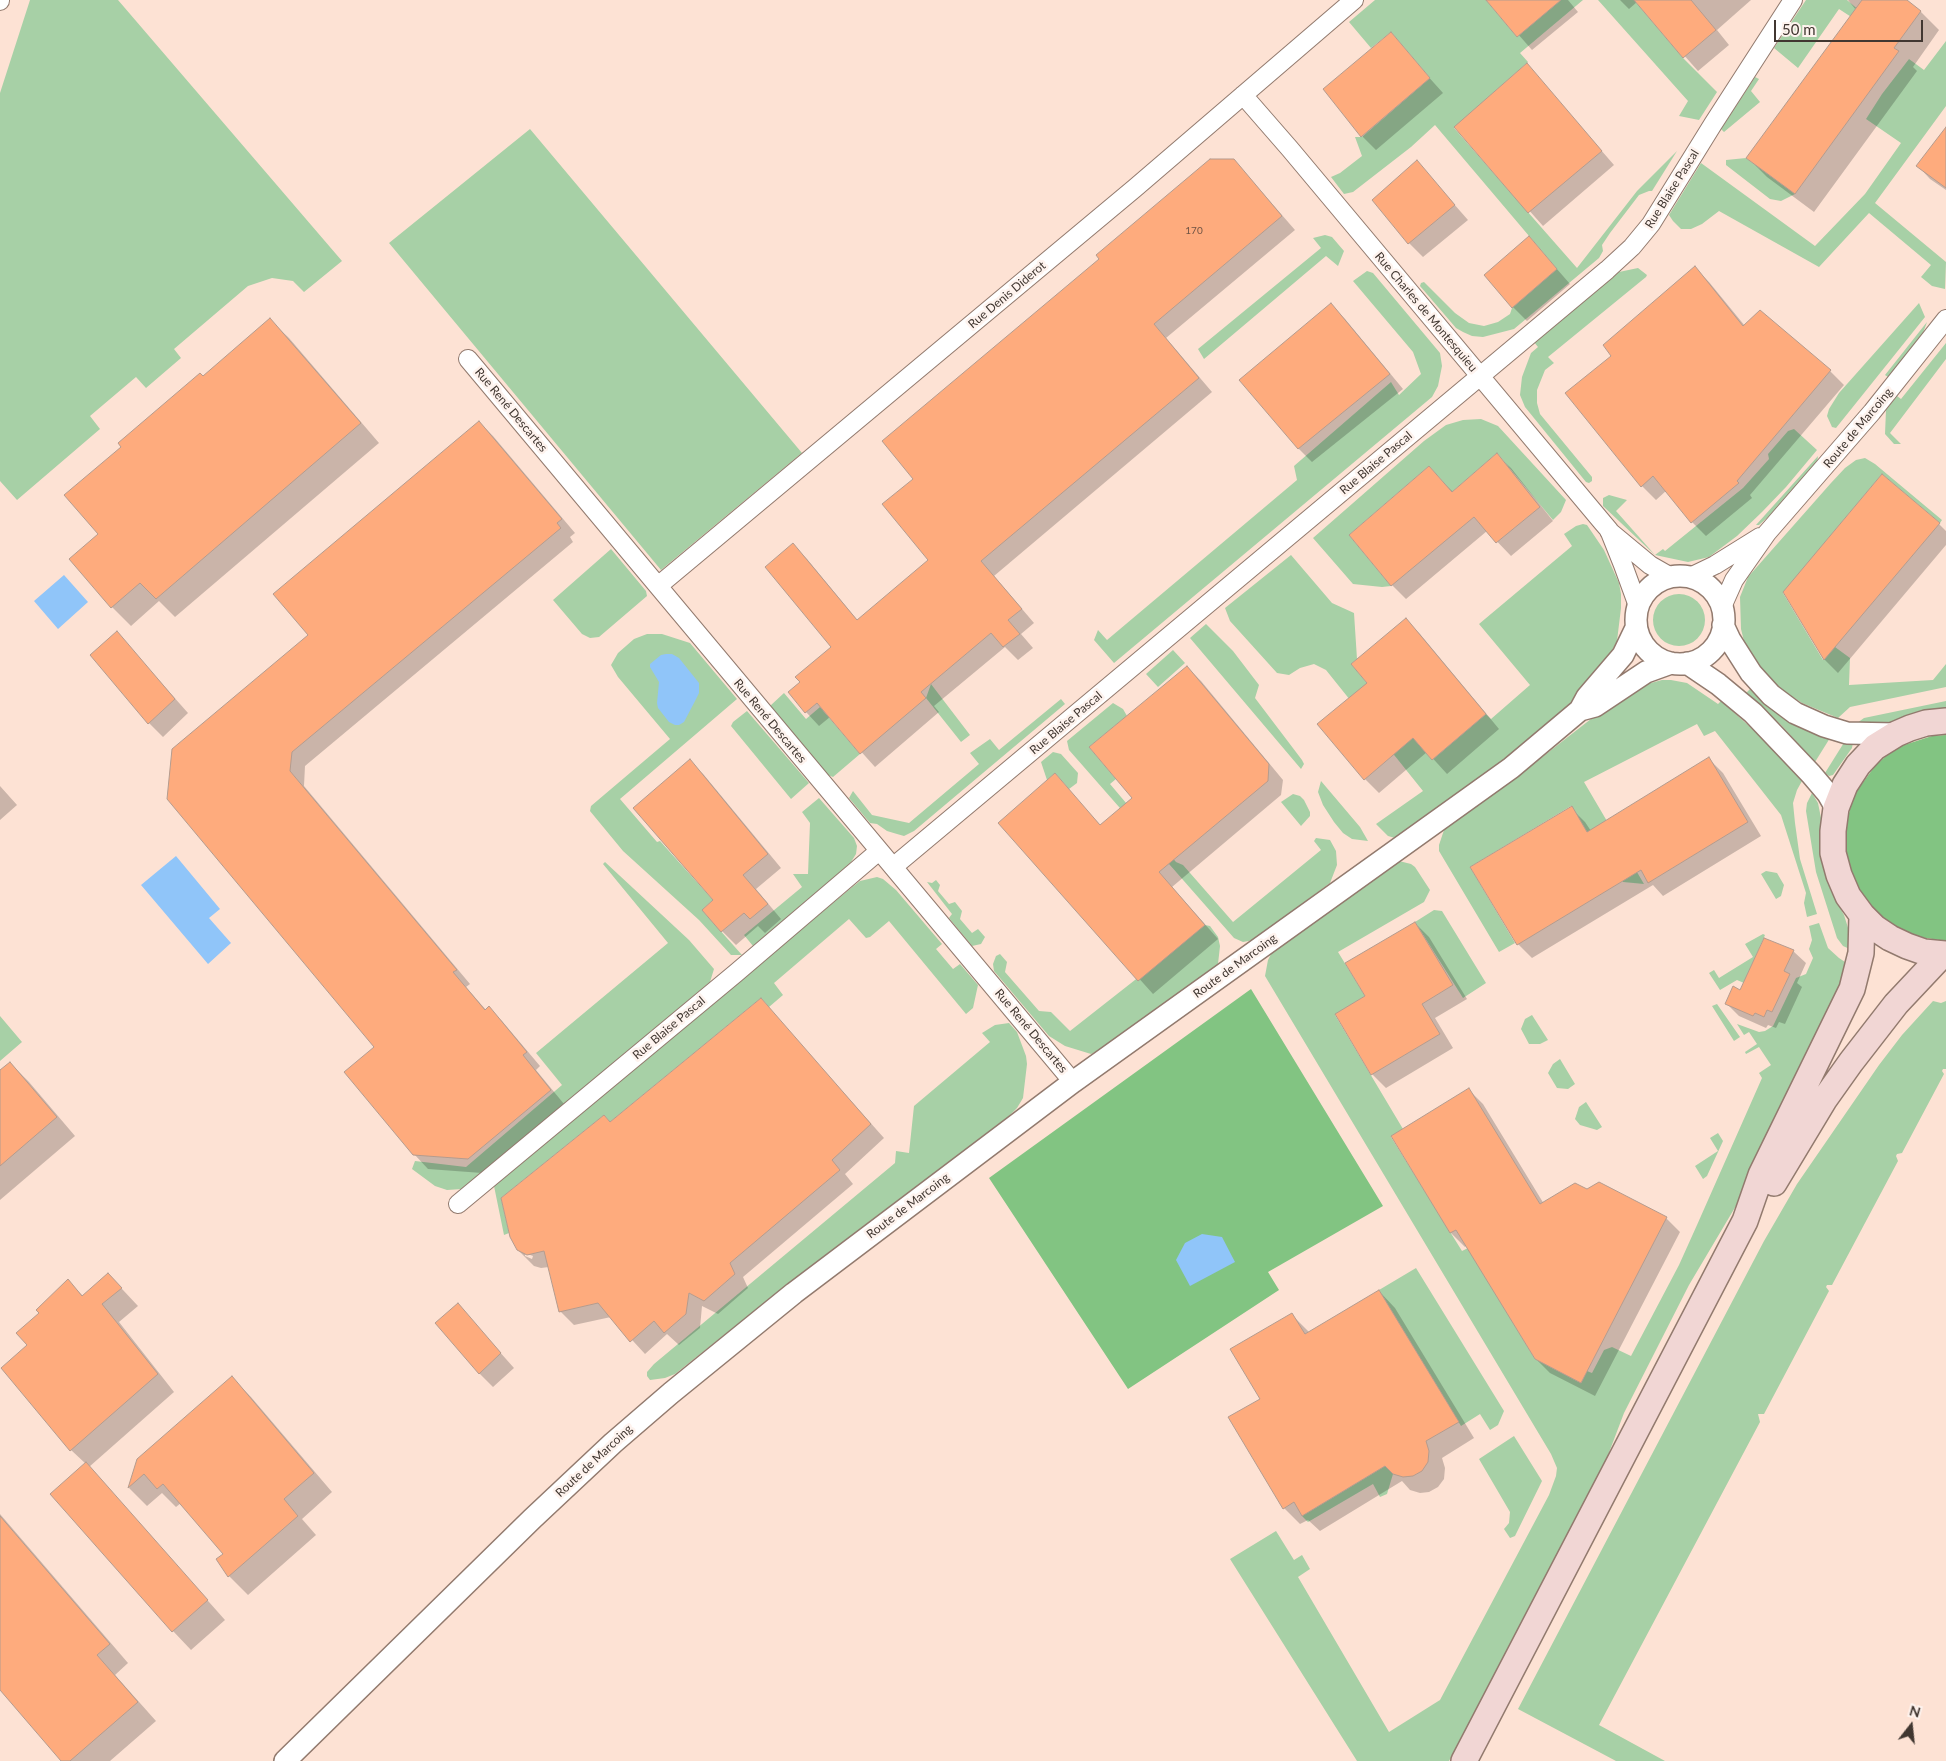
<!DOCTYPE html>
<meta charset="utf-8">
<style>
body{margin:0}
#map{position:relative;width:1946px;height:1761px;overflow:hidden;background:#fde2d4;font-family:Lato,sans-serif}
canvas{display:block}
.north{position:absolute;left:1886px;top:1701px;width:50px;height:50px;-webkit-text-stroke:4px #fef3ee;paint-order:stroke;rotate:16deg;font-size:14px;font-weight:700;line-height:20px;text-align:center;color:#413731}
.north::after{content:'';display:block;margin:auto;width:18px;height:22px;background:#413731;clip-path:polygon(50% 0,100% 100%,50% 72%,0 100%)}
.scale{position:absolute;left:1774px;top:20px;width:149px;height:22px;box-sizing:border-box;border:2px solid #413731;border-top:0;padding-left:6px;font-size:15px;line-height:18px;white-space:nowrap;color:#413731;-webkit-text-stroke:4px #fef3ee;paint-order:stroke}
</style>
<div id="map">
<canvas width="1946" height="1761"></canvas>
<div class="north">N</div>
<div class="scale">50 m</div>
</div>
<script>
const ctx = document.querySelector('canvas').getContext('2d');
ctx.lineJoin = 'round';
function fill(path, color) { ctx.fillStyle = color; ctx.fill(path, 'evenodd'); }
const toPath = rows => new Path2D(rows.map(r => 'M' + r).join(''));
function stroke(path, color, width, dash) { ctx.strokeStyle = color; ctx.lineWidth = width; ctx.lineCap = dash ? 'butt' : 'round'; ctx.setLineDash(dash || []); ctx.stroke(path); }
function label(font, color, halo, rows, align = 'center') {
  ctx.font = font + ' Lato,sans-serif'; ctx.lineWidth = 5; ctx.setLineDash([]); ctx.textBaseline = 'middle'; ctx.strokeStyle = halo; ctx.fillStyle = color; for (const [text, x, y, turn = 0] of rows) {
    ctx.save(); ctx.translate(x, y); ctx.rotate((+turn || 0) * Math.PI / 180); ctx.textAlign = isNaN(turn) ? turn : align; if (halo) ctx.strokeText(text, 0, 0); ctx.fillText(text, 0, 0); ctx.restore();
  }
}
const green = toPath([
 [30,0,118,0,342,261,304,292,293,281,272,278,248,286,174,349,181,358,146,388,136,377,90,416,100,429,17,500,0,481,0,93],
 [1375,0,1486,0,1517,37,1561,0,1583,0,1520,53,1528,62,1454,128,1577,268,1637,191,1677,151,1652,191,1649,191,1639,195,1610,233,1602,245,1603,251,1599,258,1514,329,1483,337,1472,336,1463,332,1456,328,1420,286,1421,283,1424,282,1455,313,1469,323,1484,326,1498,322,1510,314,1512,308,1557,269,1435,125,1411,147,1353,192,1344,194,1331,177,1340,173,1362,156,1355,137,1362,137,1430,78,1391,32,1371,48,1349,22],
 [1598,0,1634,0,1683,58,1717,92,1699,120,1679,116,1688,101],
 [1806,0,1847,0,1867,17,1862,24,1839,9,1798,68,1774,48],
 [1946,41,1946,106,1875,203,1946,262,1945,289,1932,286,1921,277,1931,265,1869,213,1819,267,1719,211,1702,224,1691,229,1681,229,1673,221,1669,215,1701,163,1815,246,1865,194,1901,143,1866,119,1882,94,1909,59,1924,70],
 [1755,77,1759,79,1751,91,1760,102,1724,132,1721,129],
 [530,129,802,453,661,570,389,243],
 [1746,158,1795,194,1781,201,1770,199,1726,165,1726,160],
 [1325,235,1332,237,1344,251,1338,266,1326,256,1204,359,1198,349,1321,248,1313,238],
 [1638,268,1647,275,1646,277,1548,357,1554,363,1545,370,1537,390,1537,403,1540,414,1592,477,1592,481,1589,483,1586,482,1525,407,1520,395,1522,377,1531,353,1538,347,1534,342,1619,272],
 [1367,271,1373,273,1440,353,1442,366,1438,386,1432,397,1114,663,1094,640,1098,630,1107,640,1297,480,1294,466,1391,382,1399,395,1421,374,1413,352,1353,281],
 [1919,303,1925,317,1836,428,1832,427,1827,416,1829,409,1839,393],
 [1927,322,1923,333,1888,377,1885,375],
 [1946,343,1946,359,1890,433,1901,444,1894,444,1885,434,1886,410,1897,396,1901,399],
 [1481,419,1498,426,1566,500,1561,512,1553,520,1497,453,1452,492,1429,466,1349,535,1391,586,1382,587,1353,584,1313,538,1424,441,1446,425,1463,420],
 [1794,429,1817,450,1786,487,1762,512,1737,536,1709,557,1688,562,1655,555,1603,506,1603,498,1609,495,1627,500,1616,511,1655,555,1663,549,1665,551,1743,488,1769,459,1768,454,1788,431],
 [1818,456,1817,463,1792,492,1768,517,1759,525,1756,525],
 [1865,458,1875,464,1942,520,1940,523,1882,474,1783,593,1823,660,1835,647,1850,658,1849,685,1933,680,1946,664,1946,687,1850,707,1838,718,1802,703,1774,685,1753,658,1744,641,1741,629,1740,597,1748,577,1831,483,1845,468,1856,460],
 [1583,524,1587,525,1604,550,1619,583,1621,594,1621,608,1617,641,1612,651,1571,705,1512,755,1395,838,1388,836,1376,824,1423,791,1326,670,1314,664,1300,668,1289,675,1277,673,1230,621,1225,608,1291,555,1332,603,1354,613,1357,659,1351,664,1432,760,1486,714,1491,719,1530,685,1479,624,1572,546,1564,534,1576,526],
 [611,549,646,591,647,596,599,637,590,638,582,634,553,600],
 '1653 620a26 26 0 1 1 52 0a26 26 0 1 1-52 0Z',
 [1206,624,1233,651,1259,685,1255,698,1302,760,1304,764,1301,769,1190,638],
 [647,634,662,634,690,643,737,699,620,799,657,842,660,841,713,900,702,910,742,955,731,955,699,920,623,851,590,811,591,806,670,739,618,677,611,665,618,653,634,639],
 [1173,650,1185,663,1158,687,1146,674],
 [1662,680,1671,680,1687,683,1718,704,1721,701,1766,741,1802,781,1797,790,1793,803,1795,823,1800,859,1817,914,1807,917,1804,903,1806,893,1781,815,1715,731,1704,736,1697,724,1584,782,1644,884,1623,882,1615,869,1611,871,1571,806,1470,867,1515,943,1499,952,1439,851,1439,845,1445,827,1523,772,1623,694,1647,684],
 [931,684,970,735,961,742,926,698],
 [1752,687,1830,738,1815,762,1781,725,1746,693],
 [784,693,806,719,820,707,860,754,833,777,828,775,770,706],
 [1061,699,1065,704,914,831,904,836,897,834,887,831,877,824,870,823,849,798,853,791,872,815,909,823,979,764,970,753,990,739,999,750],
 [1946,701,1946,709,1914,715,1884,724,1857,723,1864,718],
 [1113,703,1123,709,1127,716,1089,747,1116,779,1110,784,1176,862,1183,865,1233,922,1321,850,1314,841,1316,838,1330,840,1336,851,1337,865,1330,883,1254,940,1243,942,1234,938,1069,750,1067,741],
 [747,711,809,783,791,799,731,726,733,722],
 [1845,741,1853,742,1852,748,1833,775,1829,776,1825,773],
 [1053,752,1061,754,1078,773,1077,783,1069,789,1055,773,1047,780,1041,762],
 [1321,781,1360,827,1368,841,1352,839,1343,833,1334,822,1323,805,1318,792],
 [1812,793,1818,803,1821,818,1821,847,1823,867,1831,891,1844,915,1850,934,1852,950,1843,946,1837,938,1816,872,1806,811,1807,803],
 [1293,794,1300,796,1304,800,1310,812,1310,816,1301,826,1281,802],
 [819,798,854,838,857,846,856,854,851,862,840,872,753,946,744,935,802,887,793,874,808,874,810,823,802,812],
 [1399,861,1411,864,1415,867,1430,890,1424,902,1338,952,1365,996,1335,1015,1403,1129,1391,1137,1462,1251,1468,1248,1535,1359,1581,1383,1587,1371,1592,1373,1604,1350,1612,1347,1631,1356,1679,1265,1697,1225,1762,1078,1759,1073,1771,1065,1759,1047,1746,1054,1745,1052,1757,1044,1749,1032,1744,1035,1737,1024,1759,1032,1765,1031,1773,1026,1796,978,1806,974,1813,958,1809,949,1812,940,1809,926,1819,923,1828,948,1839,958,1851,966,1743,1194,1689,1285,1624,1413,1602,1471,1449,1761,1357,1761,1230,1559,1276,1531,1294,1560,1302,1555,1310,1569,1298,1577,1389,1732,1440,1700,1549,1495,1556,1476,1557,1468,1551,1454,1265,976,1268,960,1273,950],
 [605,862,689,940,714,969,710,982,462,1189,447,1190,435,1186,412,1169,415,1161,466,1167,562,1085,536,1053,668,943,603,864],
 [1766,871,1777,873,1784,885,1781,896,1776,899,1761,874],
 [877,877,883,879,896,890,942,944,936,949,953,969,960,964,978,985,973,1008,966,1014,889,921,870,937,866,938,849,919,774,983,783,995,769,1007,761,998,610,1122,604,1115,501,1198,509,1233,504,1235,494,1186,851,888,860,881],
 [936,880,940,885,938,891,949,904,955,902,962,911,960,919,972,933,978,929,985,937,981,944,972,946,949,918,952,914,927,882,932,883],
 [1434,910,1442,911,1486,983,1463,998,1415,922],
 [1205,925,1210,926,1218,937,1220,946,1218,964,1214,969,1107,1046,1091,1054,1065,1046,1049,1036,994,971,993,964,996,956,1000,954,1007,962,1005,972,1039,1011,1051,1012,1070,1031],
 [1763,934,1765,935,1744,983,1737,980,1720,990,1709,973,1714,970,1719,978,1753,957,1745,944],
 [1933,1001,1941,1003,1946,1001,1946,1069,1943,1069,1942,1071,1944,1074,1902,1153,1897,1154,1896,1156,1898,1161,1832,1285,1827,1285,1826,1287,1829,1291,1764,1414,1758,1414,1760,1422,1599,1725,1665,1761,1616,1761,1518,1709,1764,1241,1797,1184,1879,1065,1902,1035],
 [1717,1004,1740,1037,1734,1041,1712,1006],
 [1532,1015,1548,1040,1540,1044,1529,1044,1521,1029,1525,1019],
 [0,1016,22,1042,0,1061],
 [1009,1023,1017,1032,1026,1056,1027,1064,1023,1098,1017,1108,1007,1118,777,1293,675,1374,665,1378,650,1380,647,1376,647,1372,654,1364,895,1163,896,1151,909,1153,914,1106,990,1042,982,1033,995,1025],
 [1560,1059,1575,1084,1568,1089,1557,1088,1548,1073,1553,1064],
 [1586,1102,1602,1127,1597,1130,1580,1125,1575,1119,1579,1107],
 [1718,1133,1723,1141,1707,1176,1703,1179,1695,1166,1718,1151,1710,1138],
 [1416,1268,1504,1411,1498,1425,1490,1430,1480,1414,1461,1426,1379,1290],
 [1514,1436,1542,1481,1515,1536,1510,1538,1504,1529,1509,1523,1510,1512,1479,1459],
 [1385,1466,1393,1474,1387,1494,1380,1497,1373,1484,1308,1522,1302,1516]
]);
const forest = toPath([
 [1946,735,1946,941,1919,937,1902,931,1887,921,1874,909,1862,895,1854,879,1848,862,1845,844,1846,826,1850,809,1856,792,1875,766,1887,755,1901,746,1932,736],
 [1251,989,1383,1206,1268,1272,1279,1290,1128,1389,989,1178]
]);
const water = toPath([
 [64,575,88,602,58,629,34,601],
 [666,654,672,654,679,658,699,683,699,693,694,703,684,722,679,725,675,725,669,722,658,708,657,703,659,682,650,667,650,664,661,655],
 [176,856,220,909,209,918,231,943,208,964,141,885],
 [1202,1234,1222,1237,1235,1262,1190,1286,1176,1260,1185,1243]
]);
const shadow = toPath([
 [1488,0,1568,0,1578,12,1532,50],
 [1620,0,1751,0,1717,30,1729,45,1698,71,1637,2,1629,9],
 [1848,0,1905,0,1921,12,1939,30,1913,67,1917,71,1814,212,1767,177,1748,158,1856,10],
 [1390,34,1443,93,1376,150,1362,136],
 [1527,65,1614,165,1543,226,1455,127],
 [1946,129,1946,190,1930,179,1918,166],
 [1234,160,1295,230,1166,338,1212,392,994,576,1034,623,1021,634,1033,648,1018,660,1005,647,934,706,939,712,875,767,830,717,819,726,806,712,833,647,793,545,807,559,858,621,930,560,915,479],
 [1417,162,1468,220,1423,257,1409,243,1373,200],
 [1529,237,1570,284,1527,321,1513,307],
 [1695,268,1709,282,1745,326,1830,371,1844,385,1750,495,1752,498,1706,536,1692,522,1667,490,1656,500,1642,486,1613,356],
 [1331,305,1345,319,1403,389,1312,462,1298,448],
 [270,320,289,338,379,443,175,617,159,601,131,626,112,607,100,534,203,378],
 [479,422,493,436,575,533,570,537,573,542,305,766,304,786,470,984,466,987,486,1010,489,1008,502,1021,540,1066,536,1070,564,1104,482,1173,428,1169,414,1154,376,1047,168,799,309,636],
 [1497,455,1511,468,1553,521,1511,556,1487,531,1406,599,1392,585,1429,468,1453,492],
 [1939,524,1946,531,1946,545,1838,673,1825,660,1785,593],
 [1406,620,1420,634,1499,729,1447,774,1427,752,1379,793,1365,779,1368,683],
 [117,633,188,713,163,737,149,723],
 [1187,667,1201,681,1283,780,1281,795,1172,887,1218,939,1153,994,999,823,1055,775,1101,826,1133,798],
 [1709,759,1723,773,1761,836,1663,896,1653,885,1532,958,1518,944,1571,808,1585,822,1591,831],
 [690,761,704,775,781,868,756,889,781,919,765,933,758,926,736,945,722,931,714,900],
 [0,786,17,805,0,820],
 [1415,923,1429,937,1467,999,1435,1018,1453,1048,1386,1088,1372,1074,1367,996],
 [1793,951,1806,963,1797,983,1802,987,1785,1024,1779,1022,1776,1028,1768,1025,1766,1028,1739,1016,1726,1003],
 [761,1000,884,1138,845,1174,853,1184,743,1277,748,1288,718,1314,702,1306,700,1328,679,1345,667,1334,645,1354,611,1317,574,1325,560,1311,549,1267,541,1268,534,1266,519,1251,511,1237,610,1123],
 [525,1253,533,1256,532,1259,525,1256],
 [10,1063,29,1082,75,1136,0,1200,0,1072],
 [1469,1090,1483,1104,1544,1204,1587,1191,1666,1218,1680,1232,1595,1396,1550,1373,1536,1359,1467,1245,1465,1247,1451,1233,1393,1137],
 [108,1274,138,1306,119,1322,174,1392,89,1467,225,1620,191,1650,173,1631,86,1464,71,1450,29,1345,41,1313,68,1281,83,1296],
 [1379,1291,1395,1308,1474,1438,1442,1458,1445,1468,1444,1479,1438,1487,1429,1492,1420,1493,1410,1490,1402,1481,1320,1531,1308,1520,1300,1524,1284,1508,1262,1400,1292,1315,1310,1333],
 [458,1305,514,1368,493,1387,479,1373],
 [232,1378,251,1397,332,1492,302,1519,316,1535,248,1595,229,1576,225,1554,181,1503,176,1507,162,1493,147,1506,129,1488,138,1460],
 [0,1514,128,1663,115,1675,156,1721,110,1761,63,1761,0,1688]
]);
const building = toPath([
 [1486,0,1561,0,1517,37,1486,0],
 [1634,0,1691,0,1716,30,1683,58,1634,0],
 [1862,0,1907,0,1921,11,1894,48,1899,51,1795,194,1746,158,1862,0],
 [1391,32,1430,78,1361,137,1323,89,1391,32],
 [1527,63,1602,151,1528,213,1454,127,1527,63],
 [1946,127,1946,188,1916,166,1946,127],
 [1210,159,1234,159,1282,216,1154,324,1199,378,981,561,1022,609,1008,620,1020,634,1003,647,991,633,921,692,926,698,860,754,817,703,805,713,788,692,800,682,795,677,831,647,765,567,793,543,857,620,928,560,882,504,913,479,882,441,1099,259,1096,255,1210,159],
 [1417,160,1455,205,1408,244,1372,200,1417,160],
 [1529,236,1557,269,1512,308,1484,275,1529,236],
 [1695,266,1743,326,1760,310,1831,370,1737,481,1739,483,1691,523,1653,476,1641,487,1565,393,1611,356,1603,345,1695,266],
 [1331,303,1390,374,1298,449,1239,380,1331,303],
 [270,318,361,423,156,599,140,583,111,608,69,559,98,534,64,495,121,447,118,443,200,373,203,376,270,318],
 [479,421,562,519,557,523,561,528,292,752,290,771,457,970,453,972,485,1010,489,1006,527,1052,523,1055,551,1090,468,1159,413,1155,344,1072,374,1047,167,799,172,749,308,635,273,594,479,421],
 [1497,453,1540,507,1496,543,1474,517,1391,586,1349,535,1429,466,1452,492,1497,453],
 [1882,474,1940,523,1824,660,1783,592,1882,474],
 [1406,618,1486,714,1432,760,1413,738,1364,780,1317,724,1367,683,1351,664,1406,618],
 [117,631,175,699,148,724,90,655,117,631],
 [1187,666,1269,764,1268,781,1159,872,1205,925,1138,981,998,823,1055,773,1100,825,1132,798,1089,747,1187,666],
 [1709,757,1748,822,1648,883,1641,870,1517,945,1470,867,1572,806,1587,832,1709,757],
 [690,759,768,854,743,875,768,904,750,919,744,913,721,932,702,910,713,900,633,808,690,759],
 [1415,922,1453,985,1422,1004,1440,1034,1371,1075,1335,1014,1365,996,1345,963,1415,922],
 [1764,938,1794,950,1784,971,1790,974,1772,1012,1767,1010,1764,1017,1755,1013,1753,1016,1725,1004,1733,986,1740,990,1764,938],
 [761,998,871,1124,832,1160,840,1170,730,1263,735,1274,704,1301,689,1293,686,1314,664,1333,654,1321,630,1342,598,1303,559,1312,544,1251,527,1255,517,1250,510,1237,501,1198,604,1115,610,1122,761,998],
 [10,1062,57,1117,0,1166,0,1070,10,1062],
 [1469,1088,1540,1204,1575,1183,1587,1189,1599,1182,1667,1217,1581,1383,1535,1359,1456,1230,1450,1233,1391,1136,1469,1088],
 [108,1273,122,1288,102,1304,158,1374,70,1451,1,1368,27,1345,16,1333,39,1313,36,1310,68,1279,82,1296,108,1273],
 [1379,1290,1459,1422,1426,1441,1429,1451,1428,1462,1422,1471,1413,1476,1403,1477,1393,1474,1385,1466,1302,1516,1294,1502,1283,1509,1228,1417,1260,1399,1230,1349,1292,1313,1305,1334,1379,1290],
 [458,1303,501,1353,479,1374,435,1323,458,1303],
 [232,1376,314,1473,284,1499,298,1516,228,1577,216,1559,223,1554,163,1484,157,1489,144,1474,128,1488,137,1459,232,1376],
 [86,1462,208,1600,172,1632,50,1494,86,1462],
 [0,1516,110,1644,97,1655,138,1702,70,1761,61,1761,0,1690,0,1516]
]);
const minor = toPath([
 [0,1,0,0],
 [1243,95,1290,149,1603,523,1609,530,1623,565,1638,606],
 [468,359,1073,1082],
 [1609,531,1650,565,1671,577],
 [1690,577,1715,565,1760,537],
 [658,586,1135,188,1354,0],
 [1722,607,1734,580,1767,533,1872,412,1946,319],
 [893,867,1607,270,1632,247,1651,224,1713,124,1793,0],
 [458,1204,736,973,879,851]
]);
const tertiary = toPath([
 '1636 620a44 44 0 1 1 88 0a44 44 0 1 1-88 0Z',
 [1723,625,1730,640,1751,673,1771,695,1795,713,1824,726,1847,733,1896,734],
 [1687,663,1718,684,1753,713,1811,774,1828,794,1836,808],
 [1580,710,1595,706,1646,672,1671,663],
 [285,1761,532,1519,613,1443,671,1393,794,1293,1073,1082,1511,768,1580,710,1587,697,1623,655,1636,628]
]);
const secondary = toPath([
 [1946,721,1926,723,1910,728,1896,734,1875,747,1858,765,1845,785,1836,808,1833,831,1833,853,1839,875,1848,896,1862,915,1875,928,1890,938,1907,946,1924,952,1946,954],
 [1774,1183,1824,1100,1851,1062,1896,1004,1943,954],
 [1464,1761,1745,1221,1761,1175,1852,989,1861,953,1862,915]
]);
const numberNames = [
 ["170",1194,231]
];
const streetNames = [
 ["Rue Blaise Pascal",1672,189,-58],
 ["Rue Denis Diderot",1007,295,-40],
 ["Rue Charles de Montesquieu",1426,312,50],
 ["Rue René Descartes",511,410,50],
 ["Route de Marcoing",1858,428,-50],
 ["Rue Blaise Pascal",1376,463,-40],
 ["Rue René Descartes",770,721,50],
 ["Rue Blaise Pascal",1066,723,-40],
 ["Route de Marcoing",1235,966,-36],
 ["Rue Blaise Pascal",669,1028,-40],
 ["Rue René Descartes",1031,1031,50],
 ["Route de Marcoing",908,1206,-37],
 ["Route de Marcoing",594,1461,-43]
];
fill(green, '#a7d0a6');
fill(forest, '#82c482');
fill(water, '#90c5f9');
fill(shadow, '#0003');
fill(building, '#feab7d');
stroke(building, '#b49b8e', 1);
stroke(minor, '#927a6e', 20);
stroke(tertiary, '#927a6e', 24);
stroke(secondary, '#927a6e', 28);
stroke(minor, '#fff', 18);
stroke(tertiary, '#fff', 21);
stroke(secondary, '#f1d6d4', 25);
label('10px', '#705444', null, numberNames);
label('12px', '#413731', '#fef3ee', streetNames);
</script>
